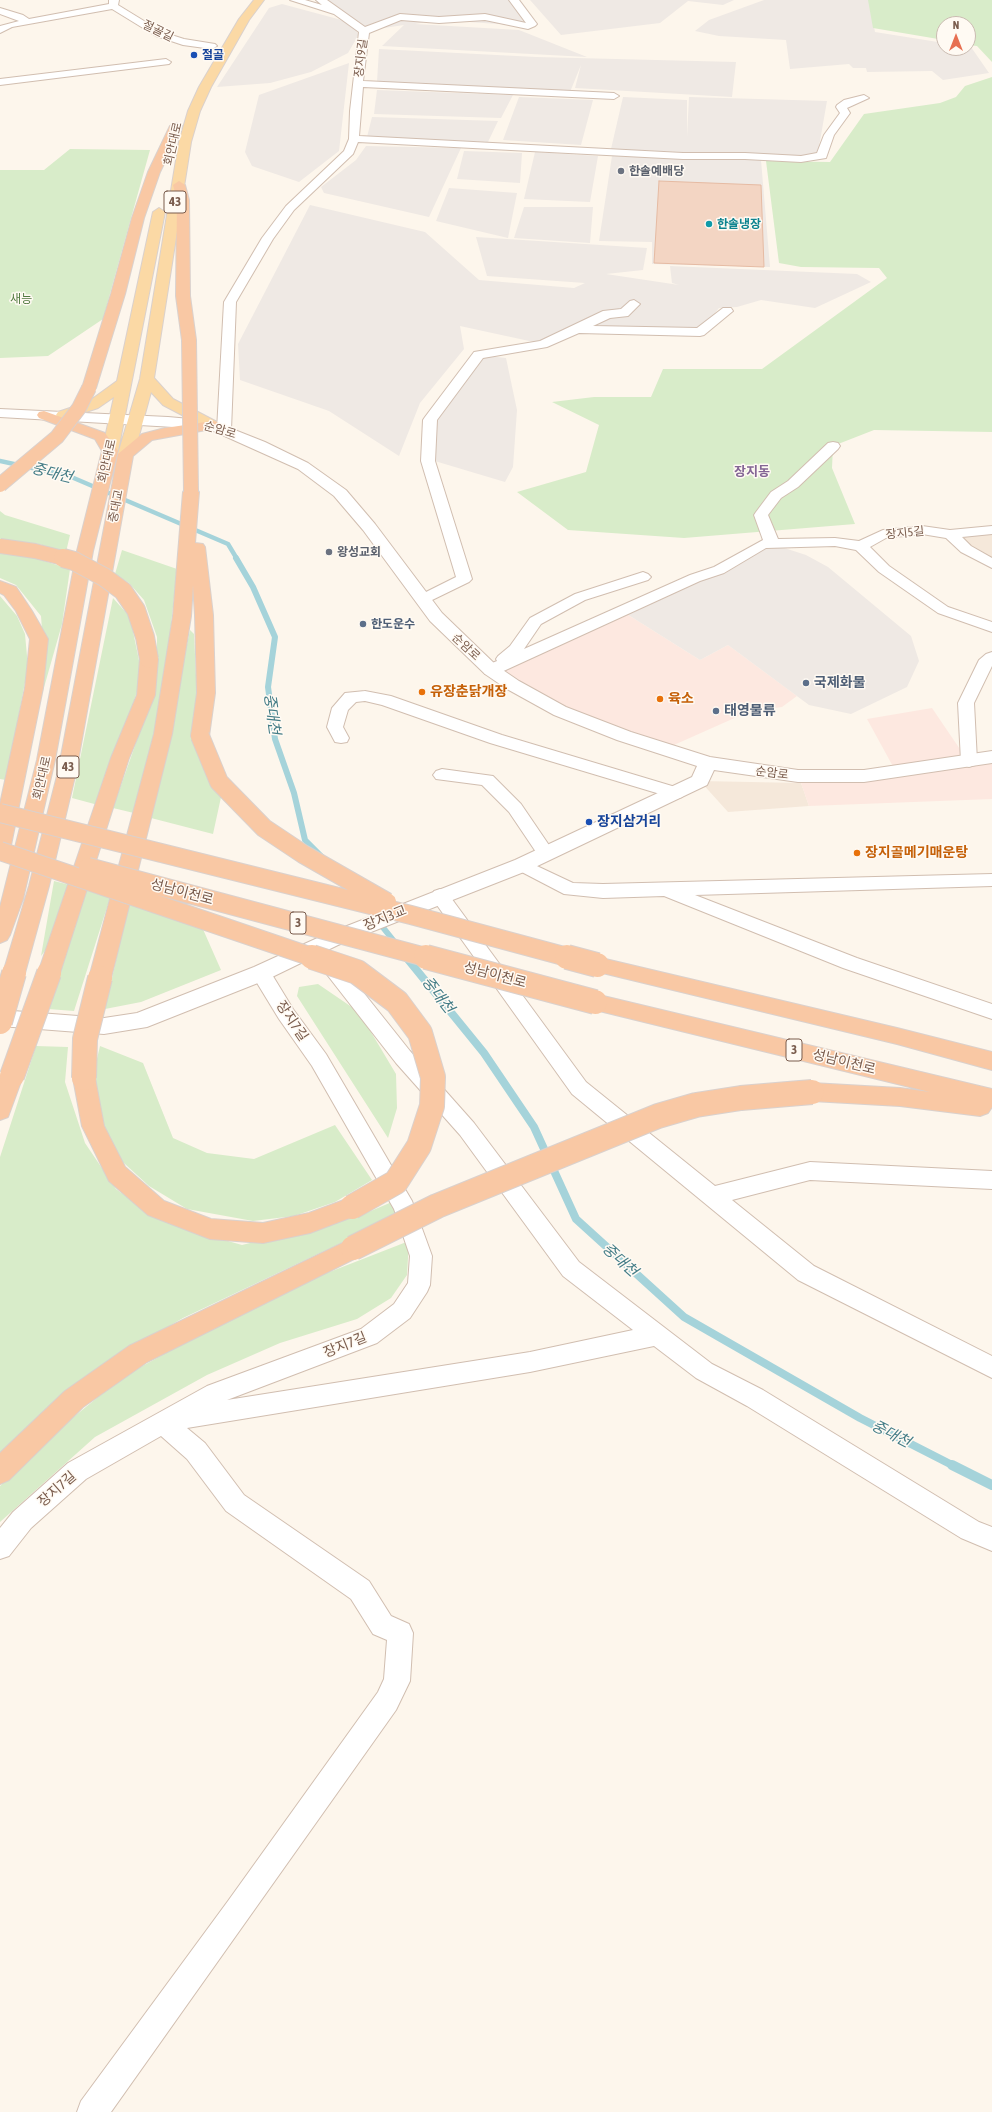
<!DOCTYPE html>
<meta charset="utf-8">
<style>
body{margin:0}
#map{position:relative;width:992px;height:2112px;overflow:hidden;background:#fdf6ec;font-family:"Asap Condensed",sans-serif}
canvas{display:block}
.north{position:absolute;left:936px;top:16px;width:40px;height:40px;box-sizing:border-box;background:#fffaf3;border:1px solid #cabbb1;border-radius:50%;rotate:0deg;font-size:11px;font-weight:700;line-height:16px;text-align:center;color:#7a5c4d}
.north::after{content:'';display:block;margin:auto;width:14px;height:18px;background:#e76f51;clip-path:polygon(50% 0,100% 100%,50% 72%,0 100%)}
</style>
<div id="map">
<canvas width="992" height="2112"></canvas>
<div class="north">N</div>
</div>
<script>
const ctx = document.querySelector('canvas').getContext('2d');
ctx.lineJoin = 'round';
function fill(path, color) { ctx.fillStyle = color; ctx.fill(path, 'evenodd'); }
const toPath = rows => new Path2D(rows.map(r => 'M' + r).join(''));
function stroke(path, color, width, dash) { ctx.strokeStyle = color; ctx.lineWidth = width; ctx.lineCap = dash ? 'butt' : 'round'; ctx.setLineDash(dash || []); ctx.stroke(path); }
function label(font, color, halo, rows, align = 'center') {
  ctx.font = font + ' "Asap Condensed","Noto Sans KR",sans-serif'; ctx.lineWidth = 3; ctx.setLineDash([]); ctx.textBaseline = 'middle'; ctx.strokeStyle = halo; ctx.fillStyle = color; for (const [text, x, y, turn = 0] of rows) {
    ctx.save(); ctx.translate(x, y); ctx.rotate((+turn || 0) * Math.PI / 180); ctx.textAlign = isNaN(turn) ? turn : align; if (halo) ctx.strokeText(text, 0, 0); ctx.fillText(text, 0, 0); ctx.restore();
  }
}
const residential = toPath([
 [992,530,992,564,950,534],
 [700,781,801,783,809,806,728,812]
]);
const commercial = toPath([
 [622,611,700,660,728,645,797,696,782,707,748,712,665,749,587,723,491,670],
 [932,708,968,761,992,758,992,799,809,806,801,783,832,778,896,772,867,719]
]);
const industrial = toPath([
 [326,0,512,0,528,26,439,20,415,24,519,30,587,57,382,46,404,25,364,31],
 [530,0,734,0,723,5,688,1,660,23,561,35],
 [764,0,869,0,875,32,944,43,944,48,971,47,989,73,943,80,932,71,867,72,866,68,853,68,849,64,790,69,786,40,719,36,695,31,709,20],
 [282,4,349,22,359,34,348,53,311,72,270,83,217,87,269,8],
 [379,49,536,57,736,62,732,97,575,88,581,65,570,92,377,82],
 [349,63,339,151,299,182,252,166,245,152,259,95],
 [377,90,513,95,501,118,374,114],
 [519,97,593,100,581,145,503,140],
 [623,97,687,100,687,137,689,97,827,101,817,158,611,149],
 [372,117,498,121,488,142,367,137],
 [366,146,461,148,429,217,324,193,321,187,356,160],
 [464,151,522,153,520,183,457,179],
 [535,152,598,156,590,202,524,199],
 [612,156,761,160,770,267,652,264,652,242,599,241],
 [449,188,517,193,508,238,436,221],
 [310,205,425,232,479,280,574,288,585,283,487,276,476,237,647,248,643,270,606,274,679,285,672,283,670,266,857,274,871,282,815,308,761,300,737,307,719,308,700,332,577,329,543,344,460,326,464,349,420,403,399,456,329,411,240,380,238,344],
 [524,207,593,207,590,243,514,238],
 [479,355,506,358,517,410,513,467,505,482,428,459,430,420],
 [772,544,806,555,828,567,911,636,919,661,907,687,851,714,809,705,728,645,700,660,622,611]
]);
const green = toPath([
 [868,0,992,0,992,62,977,46,968,45,968,24,944,24,944,40,873,28],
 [992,77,992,432,874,430,833,446,832,468,855,524,684,538,568,530,517,492,586,472,599,425,552,402,594,397,651,397,663,369,762,369,887,278,879,268,801,267,779,263,766,161,830,162,864,114,940,103,956,97,965,86],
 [70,149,150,150,103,319,48,356,0,358,0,170,44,170],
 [0,511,5,515,70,535,66,552,39,544,0,540],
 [122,550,177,569,168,653,151,758,138,814,113,808,144,720,157,664,157,637,144,600,129,583,115,574],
 [0,553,28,556,70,569,62,624,43,691,44,657,41,616,16,585,0,578],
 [0,596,17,616,25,634,28,667,6,780,0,779],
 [113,598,130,617,141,670,138,689,98,805,72,798],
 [190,630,194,634,199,737,223,788,213,834,151,818],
 [54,881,70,885,48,947,41,956],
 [85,890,110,898,74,1011,48,1009],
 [129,903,202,927,221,970,141,1002,105,1009],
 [318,984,359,1012,396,1074,397,1108,388,1138,297,996,299,987],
 [36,1046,68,1047,65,1082,85,1143,116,1189,147,1212,189,1230,242,1245,359,1216,392,1202,398,1216,183,1318,125,1352,0,1453,0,1157],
 [100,1046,143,1063,173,1138,207,1153,254,1159,335,1125,372,1180,335,1202,294,1216,253,1221,187,1209,149,1186,113,1153,96,1110,95,1067],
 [409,1241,407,1275,391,1298,357,1319,280,1343,207,1375,95,1437,0,1522,0,1486,60,1428,124,1376,201,1334,314,1278]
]);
const streamFar3 = toPath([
 [0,461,69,476,228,544,237,559]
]);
const streamFar2 = toPath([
 [236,558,253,587,275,637,268,687,275,739,294,793,305,840,323,858],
 [377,920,397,945],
 [405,956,407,958]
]);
const streamFar1 = toPath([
 [406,957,484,1053,534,1127,576,1219,684,1317,860,1418,954,1466]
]);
const stream = toPath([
 [952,1465,992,1485]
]);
const building = toPath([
 [659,181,761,185,764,267,654,263,659,181]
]);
const minor = toPath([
 [109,0,119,0,118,5,162,32,184,39,215,44,217,46,212,49,183,45,156,36,112,9,12,27,0,33,0,26,19,21,0,14,0,8,23,15,29,19,109,4,109,0],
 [290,0,305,0,322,5,316,0,327,0,365,27,400,14,439,17,485,14,526,23,509,0,519,0,537,24,535,26,528,29,485,20,439,23,401,20,369,33,363,81,614,93,619,96,614,99,363,87,359,136,683,153,745,153,801,156,817,153,824,135,840,113,836,107,837,105,844,100,864,95,869,98,847,108,850,113,834,135,826,158,801,162,745,159,683,159,358,142,353,154,294,210,273,239,236,302,231,430,224,434,217,430,224,302,262,238,286,206,344,151,349,139,350,111,359,32,334,14,290,0],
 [166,59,171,62,169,64,0,85,0,79,166,59],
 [634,300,640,304,628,316,610,318,593,326,697,328,723,308,731,308,733,311,704,335,700,336,579,333,547,347,483,358,437,420,435,461,472,579,469,582,428,602,418,602,415,599,418,596,456,577,421,461,423,420,425,417,474,352,540,341,603,311,621,309,630,301,634,300],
 [833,442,838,443,840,446,838,449,798,487,781,498,768,515,778,539,835,538,859,541,883,530,922,526,950,530,992,526,992,534,962,537,971,546,992,558,992,568,961,552,946,538,922,534,886,538,870,547,889,566,948,607,992,622,992,632,938,613,879,572,856,550,835,546,766,548,724,573,700,581,497,674,491,675,485,674,483,670,485,666,497,661,496,659,498,656,510,646,530,618,575,594,643,572,648,574,651,577,648,580,585,600,541,624,524,649,690,575,714,567,763,540,754,515,756,512,771,492,788,481,828,443,833,442],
 [992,652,992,666,974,703,977,761,975,765,969,767,963,765,961,761,958,703,979,660,986,654,992,652],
 [365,691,391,696,502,735,682,789,685,793,682,797,676,799,670,797,490,743,382,705,365,701,356,702,348,710,343,727,349,738,347,742,341,743,335,742,327,727,332,708,345,693,365,691],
 [442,769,493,776,521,804,555,854,552,858,546,860,540,858,509,812,482,785,436,779,433,775,436,771,442,769],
 [522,859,573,883,603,884,992,874,992,886,695,895,857,958,992,1004,992,1019,843,968,664,896,603,898,564,894,516,869,513,865,516,861,522,859],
 [440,889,446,891,586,1082,715,1186,810,1162,992,1171,992,1189,810,1180,732,1200,814,1266,992,1356,992,1378,798,1280,572,1094,434,901,431,896,434,891,440,889],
 [325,951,332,953,410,1051,474,1123,579,1262,712,1364,763,1390,979,1522,992,1527,992,1551,961,1538,747,1406,696,1378,654,1346,530,1372,187,1428,205,1443,244,1495,369,1581,391,1616,409,1624,413,1633,410,1681,396,1710,111,2112,77,2112,81,2101,228,1901,378,1692,384,1679,387,1640,373,1634,351,1599,226,1511,187,1459,161,1436,86,1479,31,1528,9,1556,0,1559,0,1528,13,1512,68,1463,207,1386,361,1329,394,1304,408,1283,410,1256,394,1209,312,1066,279,1019,254,978,251,973,254,968,261,966,268,968,293,1009,326,1054,412,1201,432,1256,430,1285,427,1292,410,1318,377,1343,227,1400,530,1352,633,1330,563,1276,460,1135,396,1063,318,963,316,958,318,953,325,951]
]);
const tertiary = toPath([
 [0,409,168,417,212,421,265,442,308,463,346,490,375,524,442,613,497,666,519,681,566,707,631,732,710,757,798,770,864,770,992,751,992,763,864,782,798,782,714,770,707,785,529,870,338,945,268,979,147,1027,104,1034,0,1026,0,1010,104,1018,137,1013,254,967,324,935,515,860,692,777,697,766,617,740,554,715,507,689,485,674,430,621,363,530,334,496,298,469,209,429,0,417,0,409]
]);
const primary = toPath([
 [254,0,264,0,249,20,211,87,200,111,191,142,154,378,173,399,217,422,219,425,217,428,207,428,163,405,151,392,134,454,131,457,121,457,118,454,140,379,179,142,188,111,199,87,239,19,254,0],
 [159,208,165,212,118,451,115,454,110,456,105,454,102,451,114,397,98,408,68,418,58,418,56,415,58,412,88,402,117,381,153,212,159,208]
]);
const trunk = toPath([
 [176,123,182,126,160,172,144,218,125,294,96,388,94,391,89,392,84,391,82,388,111,294,132,218,148,172,170,126,176,123],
 [179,181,185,185,189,200,190,296,196,340,194,343,189,344,184,343,182,340,176,296,177,200,173,185,179,181],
 [44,411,105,433,118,451,93,551,55,760,23,899,10,935,7,940,0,943,0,907,37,760,77,551,102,451,95,439,39,418,37,415,39,412,44,411],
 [212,421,217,422,219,425,217,428,152,440,133,456,76,772,49,886,25,973,21,979,14,981,7,979,3,973,29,886,58,772,118,454,142,434,165,428,212,421],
 [191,487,197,489,199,492,195,543,203,544,205,547,213,615,215,693,209,736,207,740,200,742,193,740,191,736,197,693,195,615,193,585,191,616,172,734,111,978,107,984,100,986,93,984,89,978,154,734,173,616,183,492,185,489,191,487],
 [0,581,16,587,32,611,48,639,43,688,10,850,7,855,0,857,0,804,25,688,30,639,16,611,4,595,0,593,0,581],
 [149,654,155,655,158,659,155,695,129,758,60,973,56,979,49,981,42,979,38,973,111,758,137,695,140,659,143,655,149,654],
 [597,957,897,1028,992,1052,992,1070,897,1044,590,970,587,965,590,960,597,957],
 [595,994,992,1089,992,1107,988,1113,980,1116,900,1106,812,1101,804,1098,801,1092,804,1086,812,1083,900,1088,930,1092,587,1008,584,1002,587,996,595,994],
 [12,1067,20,1070,23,1076,8,1117,0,1120,0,1079,4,1070,12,1067],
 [84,1069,92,1072,95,1078,104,1126,125,1167,164,1201,211,1219,263,1223,309,1213,352,1197,360,1200,364,1207,360,1214,310,1233,263,1243,210,1239,148,1215,109,1181,82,1126,73,1078,76,1072,84,1069],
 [353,1238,362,1241,365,1248,362,1255,147,1362,83,1407,9,1480,0,1484,0,1453,65,1391,129,1346,353,1238]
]);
const trunkBridgeFar2 = toPath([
 [189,340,191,492],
 [0,485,57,437,79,408,89,388],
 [0,546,35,551,67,559]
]);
const trunkBridgeFar1 = toPath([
 [63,558,74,561,104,577,123,591,136,610,145,637,149,659],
 [200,736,219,782,264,828,303,854,387,902],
 [0,813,411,915,571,958],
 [0,851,315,958],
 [88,867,429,958]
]);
const trunkBridge = toPath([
 [312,957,357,972,397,1002,420,1033,433,1077,432,1106,419,1146,396,1182,352,1207],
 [426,957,595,1002],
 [567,957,597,965],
 [0,1022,14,973],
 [12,1076,49,973],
 [84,1078,85,1039,100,978],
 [353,1248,437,1206,658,1116,696,1105,741,1098,812,1092]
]);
const markers = [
 [194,55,4,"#1a4fb4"],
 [621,171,4,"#6b7280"],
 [709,224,4,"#0f9aa8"],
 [329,552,4,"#6b7280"],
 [363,624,4,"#5c6f8a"],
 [806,683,4,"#5c6f8a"],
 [422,692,4,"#e8710a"],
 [660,699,4,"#e8710a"],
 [716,711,4,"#5c6f8a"],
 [589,822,4,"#1a4fb4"],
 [857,853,4,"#e8710a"]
];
const farStreetnames = [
 ["절골길",158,31,26],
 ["장지9길",361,58,-83],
 ["회안대로",173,144,-77],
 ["순암로",220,430,16],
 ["회안대로",107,461,-77],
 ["중대교",116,506,-79],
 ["장지5길",905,533,-6],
 ["순암로",466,647,43],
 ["순암로",772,773,7],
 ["회안대로",42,778,-77]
];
const farTransitnames = [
 ["절골",202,55]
];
const farWorshipnames = [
 ["한솔예배당",629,171],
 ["왕성교회",337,552]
];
const farCulturenames = [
 ["한솔냉장",717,224]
];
const farParknames = [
 ["새능",21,299]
];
const farServicenames = [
 ["한도운수",371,624]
];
const shields = [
 [175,202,22],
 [68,767,22],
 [298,923,16],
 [794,1050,16]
];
const shieldNames = [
 ["43",175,202],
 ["43",68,767],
 ["3",298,923],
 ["3",794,1050]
];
const farQuarternames = [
 ["장지동",752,472]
];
const serviceNames = [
 ["국제화물",814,683],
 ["태영물류",724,711]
];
const foodNames = [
 ["유장춘닭개장",430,692],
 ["육소",668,699],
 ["장지골메기매운탕",865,853]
];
const transitNames = [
 ["장지삼거리",597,822]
];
const streetNames = [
 ["성남이천로",182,892,15],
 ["장지3교",385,918,-22],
 ["성남이천로",495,975,15],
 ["장지7길",292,1021,56],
 ["성남이천로",844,1062,14],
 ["장지7길",345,1345,-22],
 ["장지7길",57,1489,-41]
];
const waterNames = [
 ["중대천",52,473,14],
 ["중대천",272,714,82],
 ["중대천",438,995,52],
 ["중대천",620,1260,42],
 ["중대천",891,1434,27]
];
fill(residential, '#f5e8da');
fill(commercial, '#fde8e0');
fill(industrial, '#efe9e4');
fill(green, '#d8ecc9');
stroke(streamFar3, '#a5d3da', 4.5);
stroke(streamFar2, '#a5d3da', 6);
stroke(streamFar1, '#a5d3da', 8);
stroke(stream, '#a5d3da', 10);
fill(building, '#f3d5c3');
stroke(building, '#e6bba3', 1);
stroke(minor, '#d1beb0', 2);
stroke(tertiary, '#d1beb0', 2);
stroke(primary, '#dad1cd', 2);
stroke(trunk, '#dad1cd', 2);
fill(minor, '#fff');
fill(tertiary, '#fff');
fill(primary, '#fbd9a5');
fill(trunk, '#f9c8a4');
stroke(trunkBridgeFar2, '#dad1cd', 16, []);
stroke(trunkBridgeFar1, '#dad1cd', 20, []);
stroke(trunkBridge, '#dad1cd', 26, []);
stroke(trunkBridgeFar2, '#f9c8a4', 14);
stroke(trunkBridgeFar1, '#f9c8a4', 18);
stroke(trunkBridge, '#f9c8a4', 24);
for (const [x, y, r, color] of markers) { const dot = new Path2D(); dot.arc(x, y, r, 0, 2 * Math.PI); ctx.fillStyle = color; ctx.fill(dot); stroke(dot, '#fffaf3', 1.5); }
label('12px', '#7a5c4d', '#fffaf3', farStreetnames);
label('bold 12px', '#164399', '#fffaf3', farTransitnames, 'left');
label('bold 12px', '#5b616d', '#fffaf3', farWorshipnames, 'left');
label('bold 12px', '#0d838f', '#fffaf3', farCulturenames, 'left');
label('12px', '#537a41', '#fffaf3', farParknames);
label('bold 12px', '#4e5e75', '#fffaf3', farServicenames, 'left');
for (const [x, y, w] of shields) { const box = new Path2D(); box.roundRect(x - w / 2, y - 11, w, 22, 3); ctx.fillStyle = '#fffaf3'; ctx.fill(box); stroke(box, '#7a5c4d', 1); }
label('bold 13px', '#7a5c4d', null, shieldNames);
label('bold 13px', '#846695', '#fffaf3', farQuarternames);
label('bold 14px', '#4e5e75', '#fffaf3', serviceNames, 'left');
label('bold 14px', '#c56008', '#fffaf3', foodNames, 'left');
label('bold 14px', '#164399', '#fffaf3', transitNames, 'left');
label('14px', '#7a5c4d', '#fffaf3', streetNames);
label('italic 15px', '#437c86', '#fffaf3', waterNames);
</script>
